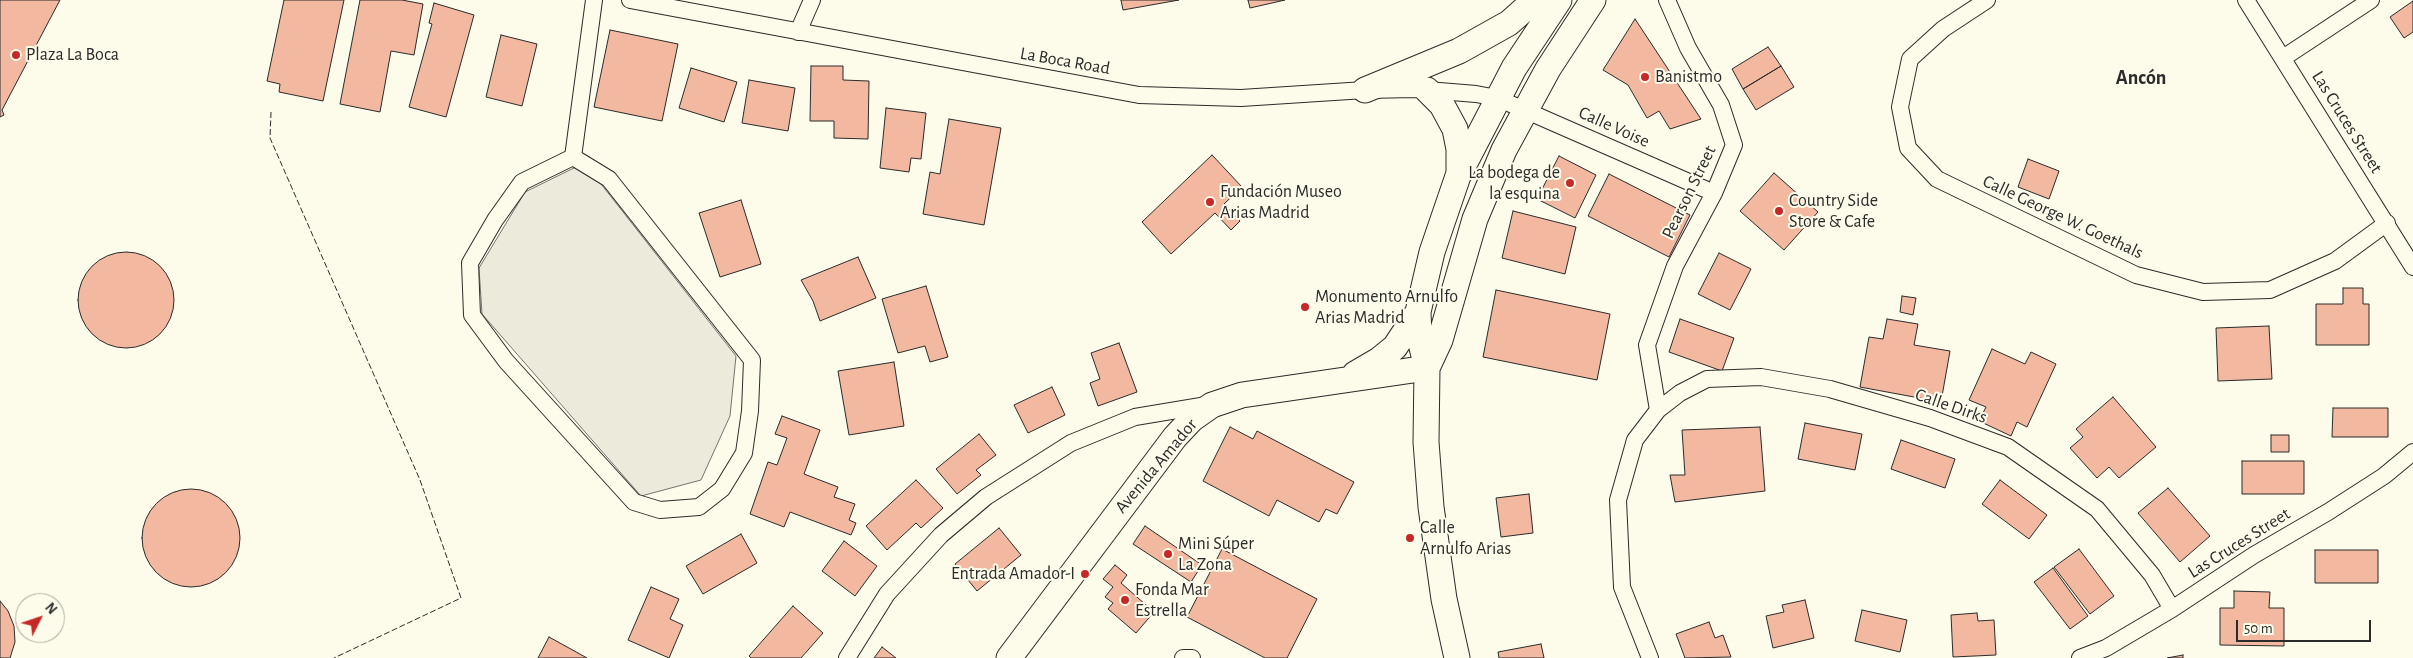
<!DOCTYPE html>
<meta charset="utf-8">
<style>
body{margin:0}
#map{position:relative;width:2413px;height:658px;overflow:hidden;background:#fdfbea;font-family:"Alegreya Sans",sans-serif}
canvas{display:block}
.north{position:absolute;left:15px;top:593px;width:50px;height:50px;box-sizing:border-box;background:#fdfbea;border:1px solid #a9a89e;border-radius:50%;rotate:49deg;font-size:14px;font-weight:700;line-height:20px;text-align:center;color:#2b2b2b}
.north::after{content:'';display:block;margin:auto;width:18px;height:22px;background:#c62828;clip-path:polygon(50% 0,100% 100%,50% 72%,0 100%)}
.scale{position:absolute;left:2236px;top:620px;width:135px;height:22px;box-sizing:border-box;border:2px solid #2b2b2b;border-top:0;padding-left:6px;font-size:15px;line-height:18px;white-space:nowrap;color:#2b2b2b;-webkit-text-stroke:4px #fdfbea;paint-order:stroke}
</style>
<div id="map">
<canvas width="2413" height="658"></canvas>
<div class="north">N</div>
<div class="scale">50 m</div>
</div>
<script>
const ctx = document.querySelector('canvas').getContext('2d');
ctx.lineJoin = 'round';
function fill(path, color) { ctx.fillStyle = color; ctx.fill(path, 'evenodd'); }
const toPath = rows => new Path2D(rows.map(r => 'M' + r).join(''));
function stroke(path, color, width, dash) { ctx.strokeStyle = color; ctx.lineWidth = width; ctx.lineCap = dash ? 'butt' : 'round'; ctx.setLineDash(dash || []); ctx.stroke(path); }
function label(font, color, halo, rows, align = 'center') {
  ctx.font = font + ' "Alegreya Sans",sans-serif'; ctx.lineWidth = 4; ctx.setLineDash([]); ctx.textBaseline = 'middle'; ctx.strokeStyle = halo; ctx.fillStyle = color; for (const [text, x, y, turn = 0] of rows) {
    ctx.save(); ctx.translate(x, y); ctx.rotate((+turn || 0) * Math.PI / 180); ctx.textAlign = isNaN(turn) ? turn : align; if (halo) ctx.strokeText(text, 0, 0); ctx.fillText(text, 0, 0); ctx.restore();
  }
}
const green = toPath([
 [576,167,594,175,736,356,730,416,701,480,641,496,482,314,479,268,525,192,576,167]
]);
const building = toPath([
 [0,0,60,0,2,110,4,115,0,117,0,0],
 [284,0,344,0,323,101,279,92,280,84,267,81,284,0],
 [360,0,402,0,423,4,414,55,391,51,380,112,340,104,360,0],
 [1121,0,1179,0,1123,10,1121,0],
 [1248,0,1285,0,1250,8,1248,0],
 [2413,1,2413,32,2404,38,2390,17,2413,1],
 [434,3,474,15,446,117,409,107,432,24,429,23,434,3],
 [1635,19,1701,119,1670,129,1659,111,1647,118,1628,85,1603,70,1635,19],
 [610,30,678,44,662,121,594,107,610,30],
 [501,35,537,44,522,106,486,97,501,35],
 [1768,47,1781,66,1743,89,1732,69,1768,47],
 [811,66,843,66,843,80,869,81,868,139,834,138,834,121,810,121,811,66],
 [1781,66,1794,87,1756,110,1743,89,1781,66],
 [691,68,737,82,724,122,679,108,691,68],
 [749,80,795,88,788,131,742,123,749,80],
 [886,108,926,113,921,159,911,158,909,172,880,168,886,108],
 [949,119,1001,128,984,225,923,214,930,172,940,174,949,119],
 [1212,155,1242,187,1224,204,1240,221,1231,230,1215,213,1171,254,1142,222,1212,155],
 [1559,156,1596,175,1575,218,1537,199,1559,156],
 [2028,159,2059,171,2049,199,2018,187,2028,159],
 [1774,173,1818,212,1784,250,1740,211,1774,173],
 [1609,174,1690,215,1669,257,1588,216,1609,174],
 [741,200,761,264,720,277,699,213,741,200],
 [1513,211,1576,227,1565,274,1502,258,1513,211],
 '78 300a48 48 0 1 1 96 0a48 48 0 1 1-96 0Z',
 [1719,253,1751,269,1730,310,1698,294,1719,253],
 [858,257,876,298,820,321,813,301,801,280,858,257],
 [926,286,948,357,930,362,925,346,898,353,882,299,926,286],
 [2343,288,2363,288,2363,304,2369,304,2369,345,2316,345,2316,304,2343,304,2343,288],
 [1496,290,1610,314,1597,380,1483,357,1496,290],
 [1902,296,1916,298,1913,315,1900,312,1902,296],
 [1680,319,1734,338,1722,371,1669,352,1680,319],
 [1887,319,1918,324,1914,345,1950,351,1941,402,1860,387,1869,337,1883,339,1887,319],
 [2269,326,2272,379,2218,381,2216,328,2269,326],
 [1119,343,1137,392,1098,406,1090,383,1100,379,1091,353,1119,343],
 [1992,349,2025,364,2031,352,2056,364,2027,427,2017,422,2011,436,1979,421,1986,407,1969,400,1992,349],
 [894,362,904,426,849,435,838,371,894,362],
 [1052,387,1065,415,1028,433,1014,405,1052,387],
 [2113,397,2156,447,2119,478,2109,467,2097,478,2070,448,2083,437,2076,429,2113,397],
 [2333,408,2388,408,2388,437,2332,437,2333,408],
 [782,416,820,430,804,474,838,487,834,497,855,504,849,520,856,523,851,535,790,512,784,527,750,514,768,462,777,465,787,438,775,434,782,416],
 [1805,423,1862,434,1855,470,1798,459,1805,423],
 [1230,427,1253,439,1257,431,1354,482,1337,514,1326,509,1319,522,1277,500,1269,516,1203,481,1230,427],
 [1760,427,1765,491,1675,502,1670,475,1685,475,1682,430,1760,427],
 [979,434,996,455,976,470,981,475,957,494,936,469,979,434],
 [2271,435,2289,435,2289,452,2271,452,2271,435],
 [1901,440,1955,459,1945,488,1891,469,1901,440],
 [2242,461,2304,461,2304,494,2242,494,2242,461],
 [916,480,943,508,921,528,916,523,887,550,866,526,916,480],
 [2000,480,2047,515,2029,539,1982,504,2000,480],
 [2168,488,2210,536,2180,562,2138,513,2168,488],
 '142 538a49 49 0 1 1 98 0a49 49 0 1 1-98 0Z',
 [1529,494,1533,533,1501,537,1496,498,1529,494],
 [1145,526,1202,565,1191,582,1133,544,1145,526],
 [999,528,1021,555,977,591,955,564,999,528],
 [741,534,757,563,703,594,686,566,741,534],
 [844,541,877,566,855,596,822,571,844,541],
 [1222,549,1317,599,1287,658,1265,658,1187,617,1222,549],
 [2079,549,2114,596,2090,614,2054,567,2079,549],
 [2315,550,2378,550,2378,583,2315,583,2315,550],
 [1115,565,1127,575,1121,583,1154,612,1136,633,1108,609,1113,603,1105,597,1113,587,1103,579,1115,565],
 [2053,568,2088,616,2070,629,2034,582,2053,568],
 [651,587,679,599,670,619,683,625,669,658,628,640,651,587],
 [2234,591,2270,592,2269,608,2284,608,2284,646,2220,645,2220,608,2234,608,2234,591],
 [1805,600,1814,638,1773,648,1766,616,1784,612,1782,605,1805,600],
 [0,601,8,611,14,626,15,642,10,658,0,658,0,601],
 [793,606,823,633,801,658,751,658,749,656,793,606],
 [1862,610,1907,620,1900,652,1855,641,1862,610],
 [1977,613,1978,621,1994,620,1996,655,1953,657,1951,615,1977,613],
 [1709,622,1715,638,1723,635,1731,657,1685,658,1676,634,1709,622],
 [549,637,587,658,538,658,549,637],
 [1541,644,1544,658,1499,658,1498,652,1541,644],
 [882,647,896,658,874,658,882,647],
 [2183,655,2183,658,2167,658,2183,655]
]);
const street = toPath([
 [630,0,1139,95,1241,98,1365,90,1415,89,1476,94,1497,98,1714,193],
 [1987,0,1943,29,1910,59,1900,107,1908,148,1937,179,2136,275,2203,292,2270,290,2335,261,2387,223],
 [2246,0,2413,267],
 [798,32,812,0],
 [2283,58,2371,0],
 [573,157,609,179,752,360,750,411,744,453,722,489,699,507,660,510,634,502,506,361,472,315,470,263,495,220,522,182,573,157],
 [573,157,594,0],
 [1658,410,1647,345,1675,266,1714,193,1734,145,1721,105,1688,48,1667,0],
 [847,658,887,594,941,535,986,497,1071,443,1135,417,1207,405],
 [1183,658,1192,658],
 [1650,658,1622,587,1618,500,1635,440,1658,410,1680,393,1707,379,1761,377,1830,389,1930,418,2008,447,2097,509,2152,575,2172,609],
 [2080,658,2106,648,2172,609,2254,555,2328,512,2384,476,2413,452]
]);
const primary = toPath([
 [1365,90,1459,51,1509,23,1535,0],
 [1427,90,1442,105,1455,129,1459,149,1459,172],
 [1427,368,1440,340,1475,219,1504,150,1548,69,1593,0],
 [1355,374,1379,360,1395,347,1418,312],
 [1009,658,1175,437,1192,419,1212,405,1242,395,1427,368],
 [1457,658,1444,599,1431,507,1426,442,1427,368,1419,335,1418,312,1432,252,1458,176,1514,68,1559,0]
]);
const fence = toPath([
 [271,112,270,138,420,480,461,598,334,658]
]);
const markers = [
 [16,55,5,"#c62828"],
 [1645,77,5,"#c62828"],
 [1570,183,5,"#c62828"],
 [1210,202,5,"#c62828"],
 [1779,211,5,"#c62828"],
 [1305,307,5,"#c62828"],
 [1410,538,5,"#c62828"],
 [1168,554,5,"#c62828"],
 [1085,574,5,"#c62828"],
 [1125,600,5,"#c62828"]
];
const poiNames = [
 ["Plaza La Boca",26,55],
 ["Banistmo",1655,77],
 ["La bodega de",1560,173,"right"],
 ["la esquina",1560,194,"right"],
 ["Fundación Museo",1220,192],
 ["Arias Madrid",1220,213],
 ["Country Side",1789,201],
 ["Store & Cafe",1789,222],
 ["Monumento Arnulfo",1315,297],
 ["Arias Madrid",1315,318],
 ["Calle",1420,528],
 ["Arnulfo Arias",1420,549],
 ["Mini Súper",1178,544],
 ["La Zona",1178,565],
 ["Entrada Amador-I",1075,574,"right"],
 ["Fonda Mar",1135,590],
 ["Estrella",1135,611]
];
const streetNames = [
 ["La Boca Road",1065,61,10],
 ["Las Cruces Street",2347,122,58],
 ["Calle Voise",1614,127,24],
 ["Pearson Street",1689,192,-64],
 ["Calle George W. Goethals",2063,217,25],
 ["Calle Dirks",1951,406,19],
 ["Avenida Amador",1156,466,-50],
 ["Las Cruces Street",2239,543,-32]
];
const quarterNames = [
 ["Ancón",2141,78]
];
fill(green, '#ecebdb');
stroke(green, '#74746e', 1);
fill(building, '#f2b8a0');
stroke(building, '#2b2b2b', 1);
stroke(street, '#2b2b2b', 18);
stroke(primary, '#2b2b2b', 27);
stroke(street, '#fdfbea', 16);
stroke(primary, '#fdfbea', 25);
stroke(fence, '#2b2b2b', 1, [6, 2.5]);
for (const [x, y, r, color] of markers) { const dot = new Path2D(); dot.arc(x, y, r, 0, 2 * Math.PI); ctx.fillStyle = color; ctx.fill(dot); stroke(dot, '#fdfbea', 2); }
label('18px', '#2b2b2b', '#fdfbea', poiNames, 'left');
label('18px', '#2b2b2b', '#fdfbea', streetNames);
label('bold 20px', '#2b2b2b', '#fdfbea', quarterNames);
</script>
